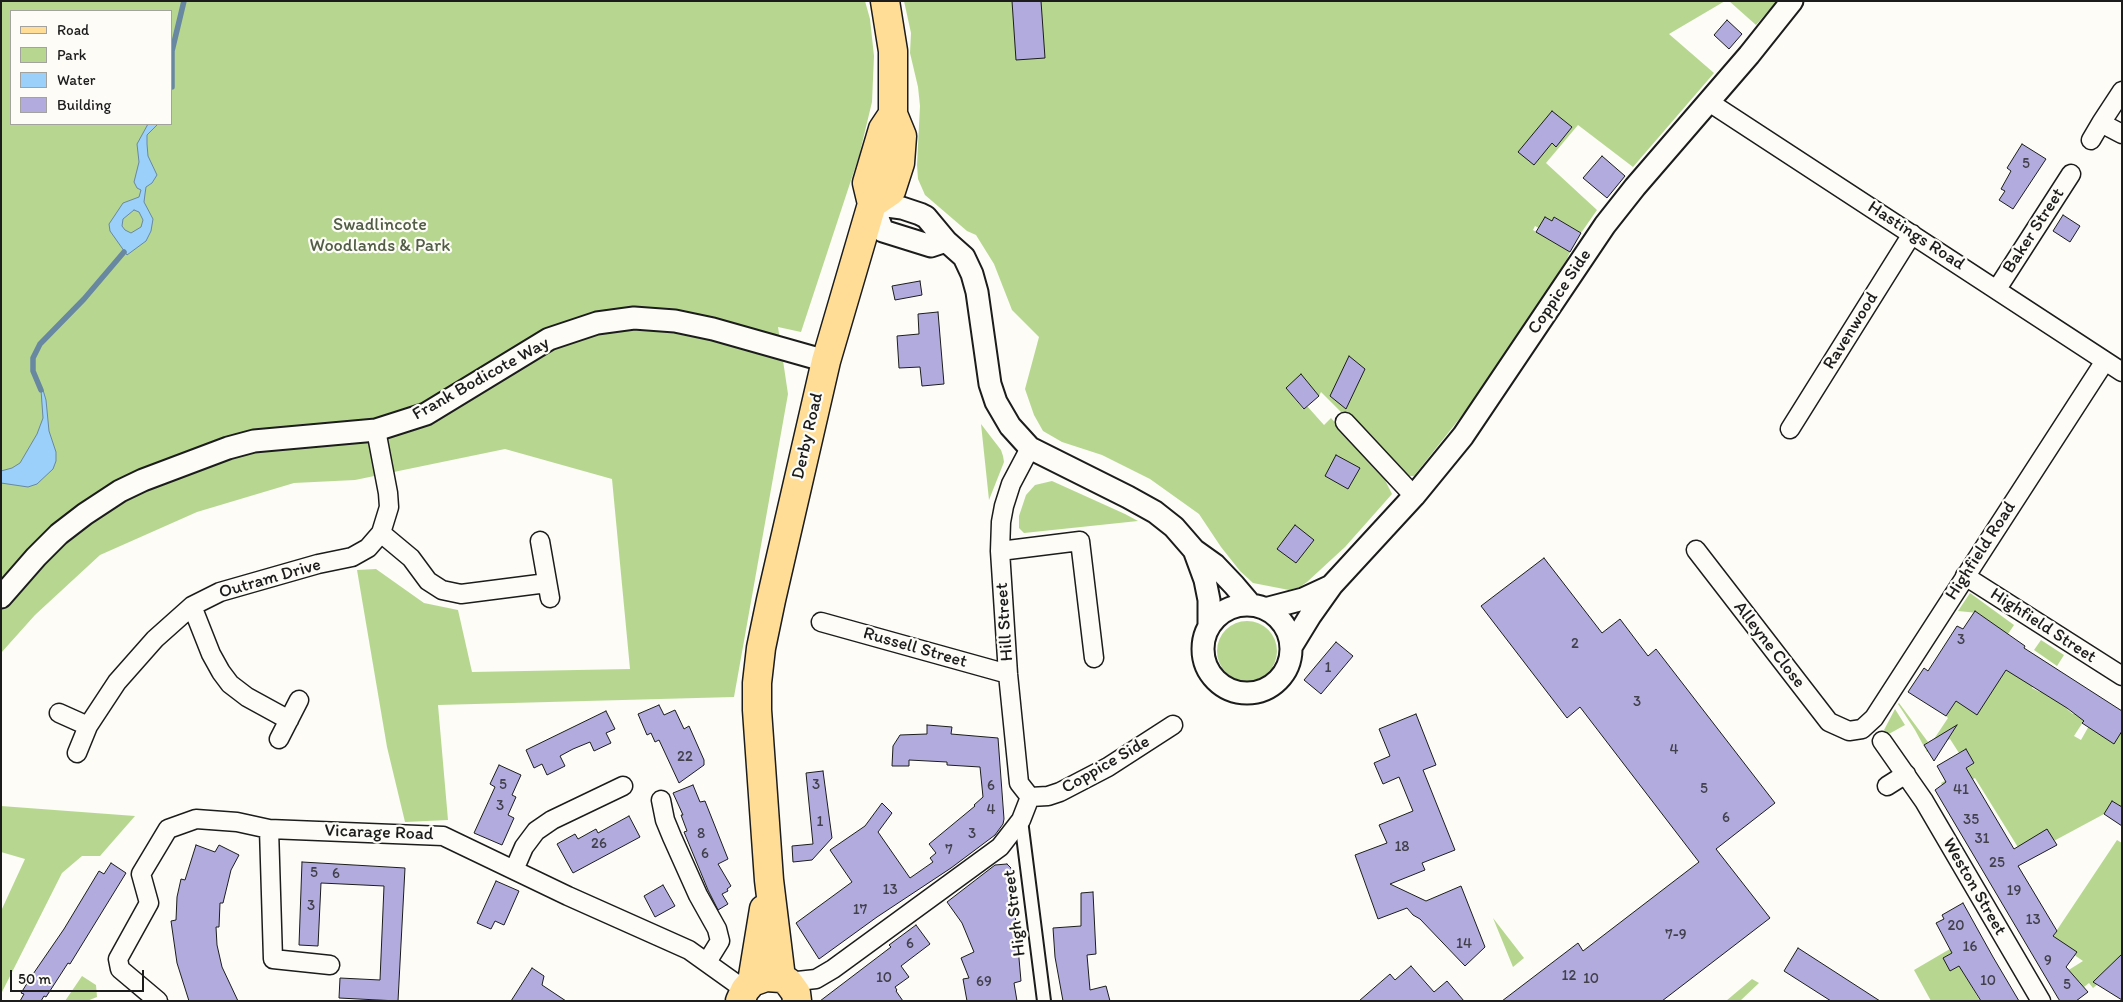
<!DOCTYPE html>
<style>
body{margin:0}
#map{position:relative;width:2123px;height:1002px;overflow:hidden;background:#fdfcf7;font-family:Itim,sans-serif}
canvas{display:block}
.frame{position:absolute;inset:0;border:2px solid #1c1c1c;pointer-events:none}
.legend{position:absolute;left:10px;top:10px;width:162px;height:115px;box-sizing:border-box;background:#fdfcf7;border:1px solid #a3a29f;margin:0;padding:6px 9px;list-style:none;font-size:15px;color:#1c1c1c}
.legend li{display:flex;align-items:center;gap:10px;height:25px}
.legend b{width:25px;border:1px solid #a3a29f}
.scale{position:absolute;left:10px;top:970px;width:134px;height:22px;box-sizing:border-box;border:2px solid #1c1c1c;border-top:0;padding-left:6px;font-size:15px;line-height:18px;white-space:nowrap;color:#1c1c1c;-webkit-text-stroke:4px #fdfcf7;paint-order:stroke}
</style>
<div id="map">
<canvas width="2123" height="1002"></canvas>
<div class="frame"></div>
<ul class="legend">
<li><b style="height:6px;background:#ffdd96"></b>Road</li>
<li><b style="height:14px;background:#b7d791"></b>Park</li>
<li><b style="height:14px;background:#9ad0f9"></b>Water</li>
<li><b style="height:14px;background:#b2acde"></b>Building</li>
</ul>
<div class="scale">50 m</div>
</div>
<script>
const ctx = document.querySelector('canvas').getContext('2d');
ctx.lineJoin = 'round';
function fill(path, color) { ctx.fillStyle = color; ctx.fill(path, 'evenodd'); }
const toPath = rows => new Path2D(rows.map(r => 'M' + r).join(''));
function stroke(path, color, width, dash) { ctx.strokeStyle = color; ctx.lineWidth = width; ctx.lineCap = dash ? 'butt' : 'round'; ctx.setLineDash(dash || []); ctx.stroke(path); }
function label(font, color, halo, rows, align = 'center') {
  ctx.font = font + ' Itim,sans-serif'; ctx.lineWidth = 4.5; ctx.setLineDash([]); ctx.textBaseline = 'middle'; ctx.strokeStyle = halo; ctx.fillStyle = color; for (const [text, x, y, turn = 0] of rows) {
    ctx.save(); ctx.translate(x, y); ctx.rotate((+turn || 0) * Math.PI / 180); ctx.textAlign = isNaN(turn) ? turn : align; if (halo) ctx.strokeText(text, 0, 0); ctx.fillText(text, 0, 0); ctx.restore();
  }
}
const green = toPath([
 [1,1,865,1,870,19,874,56,872,102,859,156,801,332,778,327,788,394,734,697,438,705,448,820,405,822,387,747,357,570,376,569,424,603,458,610,472,672,630,669,612,479,505,449,355,480,294,483,197,512,100,555,35,615,1,653],
 [11,11,171,11,171,124,11,124],
 [904,1,1725,1,1669,34,1714,73,1633,167,1578,125,1546,163,1597,210,1581,233,1554,217,1552,221,1539,228,1535,226,1533,230,1570,252,1567,259,1490,380,1414,476,1405,476,1321,392,1319,396,1301,375,1286,388,1303,409,1307,406,1324,425,1331,418,1383,476,1392,494,1345,547,1307,582,1300,587,1289,590,1253,583,1240,571,1221,547,1199,514,1150,479,1102,455,1062,442,1043,431,1034,415,1025,389,1039,337,1012,310,994,264,976,235,967,231,925,195,918,179,917,165,920,106,918,87,910,53,911,33],
 [1729,1,1777,1,1756,25],
 [981,424,1001,450,1003,456,1004,462,989,500],
 [1052,481,1125,514,1138,521,1024,533,1019,528,1019,516,1026,495,1035,485],
 [1970,593,2014,625,1996,652,2036,682,2032,688,2040,692,2048,680,2068,710,2073,714,2096,702,2074,736,2081,740,2090,724,2122,731,2122,814,2117,811,2120,806,2112,801,2104,814,2024,857,1975,778,1959,787,1942,785,1941,783,1974,763,1966,749,1959,753,1950,739,1927,752,1915,730,1898,704,1899,703,1928,742,1924,745,1926,750,1934,747,1932,742,1948,718,1946,716,1954,704,1992,623,1978,613,1958,611],
 '1217 651a30 30 0 1 1 60 0a30 30 0 1 1-60 0Z',
 [2041,640,2064,655,2057,666,2034,650],
 [1895,709,1905,725,1887,735,1884,730],
 [1,806,135,816,100,856,82,856,62,873,1,994,1,911,25,859,1,852],
 [2117,840,2122,843,2122,962,2107,977,2093,988,2089,983,2084,987,2079,981,2074,983,2067,971,2083,961,2051,939],
 [1493,918,1524,958,1513,967],
 [1955,946,1958,950,1943,958,1965,963,1963,972,1980,1001,1931,1001,1914,970],
 [82,976,96,985,97,997,87,1001,65,1001],
 [1752,979,1759,983,1740,1001,1726,1001]
]);
const water = toPath([
 [148,124,158,124,147,135,147,144,148,156,157,175,152,183,146,187,145,194,144,202,153,219,151,231,146,241,127,255,110,231,109,224,123,203,139,197,141,190,137,188,134,182,139,162,137,144,148,124],
 [134,210,139,212,143,220,141,227,131,233,125,230,122,226,123,219,134,210],
 [41,390,43,390,46,400,49,431,56,452,56,461,53,469,37,484,28,487,1,483,1,471,12,468,20,463,37,434,43,418,41,390]
]);
const stream = toPath([
 [172,87,172,51,184,1],
 [41,390,33,371,33,358,40,344,84,299,124,252]
]);
const building = toPath([
 [1012,1,1041,1,1045,58,1016,60,1012,1],
 [1727,20,1742,34,1729,49,1714,35,1727,20],
 [1552,111,1572,127,1556,147,1552,143,1534,165,1518,152,1552,111],
 [2022,144,2046,159,2013,209,1999,200,2005,191,2001,189,2011,171,2007,168,2022,144],
 [1602,156,1625,176,1607,198,1583,178,1602,156],
 [2063,215,2080,226,2070,242,2053,231,2063,215],
 [1545,217,1552,221,1554,217,1581,233,1570,252,1536,232,1545,217],
 [920,281,922,295,895,300,892,286,920,281],
 [938,312,944,384,922,386,920,367,899,368,897,336,919,334,918,314,938,312],
 [1349,356,1365,369,1346,409,1330,396,1349,356],
 [1301,374,1319,396,1304,409,1286,388,1301,374],
 [1336,455,1360,468,1348,489,1325,476,1336,455],
 [1295,525,1314,540,1296,563,1277,549,1295,525],
 [1544,558,1602,633,1620,619,1648,656,1656,649,1775,803,1716,849,1770,918,1662,1001,1502,1001,1578,943,1583,951,1699,862,1580,707,1567,718,1481,606,1544,558],
 [1975,611,2025,646,2024,648,2122,711,2122,731,2114,744,2082,723,2084,721,2067,708,2006,670,1977,715,1956,701,1946,716,1908,692,1924,668,1928,671,1957,626,1963,629,1975,611],
 [1336,642,1353,656,1321,694,1304,680,1336,642],
 [659,705,664,715,675,710,684,729,689,726,704,760,704,765,679,783,659,740,655,742,651,733,647,735,638,714,659,705],
 [606,711,615,729,606,733,611,743,594,751,590,742,573,749,560,756,565,766,547,775,542,764,534,768,526,750,606,711],
 [1416,714,1436,765,1423,770,1455,850,1422,863,1425,870,1390,884,1426,901,1461,886,1485,947,1465,966,1420,919,1413,915,1407,908,1378,919,1355,855,1387,843,1379,825,1413,811,1399,777,1383,784,1374,763,1390,756,1379,729,1416,714],
 [927,725,952,727,951,734,998,738,1004,819,1003,824,995,835,951,868,877,917,819,959,796,923,852,882,830,850,865,826,882,803,892,813,878,832,910,878,933,862,930,858,936,853,929,844,975,806,974,805,983,797,980,767,947,765,947,762,909,760,909,766,892,766,893,746,900,735,927,734,927,725],
 [1957,725,1934,761,1924,745,1957,725],
 [1966,749,1974,763,1966,768,2014,849,2047,829,2057,845,2018,866,2057,931,2053,936,2077,952,2066,967,2088,992,2076,1001,2060,1001,2058,998,1935,790,1946,782,1937,766,1966,749],
 [499,765,521,775,512,795,516,797,508,815,514,818,502,845,474,833,495,787,490,784,499,765],
 [823,771,832,838,812,860,793,862,792,846,813,844,806,773,823,771],
 [693,785,700,802,705,801,728,859,718,864,731,886,727,889,728,891,722,894,728,904,718,910,708,890,684,832,687,831,681,815,683,815,673,793,693,785],
 [2112,801,2122,807,2122,826,2104,814,2112,801],
 [629,816,640,837,573,873,557,844,575,834,578,839,596,829,598,833,629,816],
 [196,845,215,852,219,845,239,855,231,870,223,903,220,903,219,927,216,927,217,945,222,967,238,1001,189,1001,177,963,171,921,176,920,177,897,181,879,185,880,196,845],
 [302,862,405,868,398,1001,339,998,340,978,380,980,384,886,321,883,318,946,299,945,302,862],
 [111,863,126,873,70,964,68,963,46,997,44,996,41,1001,20,1001,24,994,21,993,31,977,64,929,99,871,104,874,111,863],
 [1007,864,1011,868,1021,981,1014,983,1017,1001,967,1001,963,979,969,978,961,958,974,952,962,923,947,902,995,865,1007,864],
 [496,881,519,891,504,925,495,921,491,929,477,923,496,881],
 [663,885,675,906,655,917,644,896,663,885],
 [1093,892,1096,954,1087,955,1090,990,1106,986,1110,1001,1063,1001,1055,957,1053,928,1081,926,1081,893,1093,892],
 [1963,903,1993,957,2019,1001,1981,1001,1959,966,1950,971,1943,958,1952,953,1936,923,1944,919,1942,915,1963,903],
 [916,925,930,944,901,966,909,977,895,987,897,990,896,991,903,1001,820,1001,891,947,889,945,916,925],
 [1798,948,1880,1001,1831,1001,1784,971,1798,948],
 [2122,954,2122,1000,2093,982,2122,954],
 [1411,966,1434,992,1447,981,1464,1001,1359,1001,1390,974,1395,980,1411,966],
 [532,968,544,976,542,985,566,1001,511,1001,532,968]
]);
const pedestrian = toPath([
 [1021,820,1044,1001]
]);
const minor = toPath([
 [2122,91,2101,123,2122,134],
 [1709,102,2122,372],
 [2091,140,2101,123],
 [1997,289,2071,174],
 [1345,422,1414,496],
 [1790,429,1912,234],
 [376,430,388,493,389,507,381,533,411,558,428,581,442,590,461,594,547,583],
 [1030,448,1011,484,1004,506,1001,522,1000,551,1008,674,1019,783,1030,797],
 [540,541,550,598],
 [1696,550,1829,722,1849,731,1862,729,1874,718,2105,361],
 [1000,551,1080,541,1094,658],
 [1965,576,2122,676],
 [192,606,211,654,221,672,230,684,247,697,289,720],
 [821,622,1008,674],
 [59,713,88,726],
 [279,739,299,700],
 [1882,741,1924,801,2041,1001],
 [77,753,88,726,117,682,155,639,192,606,220,592,318,564,352,557,368,548,381,533],
 [1887,786,1906,774],
 [661,800,665,820,672,837,698,895,717,929,720,941,707,962],
 [269,829,273,959,330,965],
 [514,870,524,847,536,831,552,820,623,786],
 [788,982,816,979,833,969,1000,847,1021,820,1030,797,1048,796,1060,792,1108,767,1173,725],
 [158,1001,120,969,118,959,149,903,141,874,168,829,196,819,237,822,269,829,443,836,568,896,689,950,745,990]
]);
const tertiary = toPath([
 [946,241,931,246,883,231,872,204,902,208,920,214,926,217,946,241,964,257,972,274,977,292,990,384,996,402,1010,426,1030,448,1128,497,1155,512,1174,527,1194,550,1215,565,1234,585,1251,605],
 [1194,550,1205,580,1209,600,1209,626],
 [1,597,36,557,59,534,85,514,120,491,143,480,228,448,254,441,376,430,426,414,549,339,597,323,634,318,675,321,713,329,826,361],
 '1203 649a44 44 0 1 1 88 0a44 44 0 1 1-88 0Z',
 [1265,609,1303,599,1331,586],
 [1291,647,1310,616,1332,585,1414,496,1463,436,1605,225,1635,187,1749,55,1792,1]
]);
const primary = toPath([
 [872,204,891,191,900,163,902,136,893,114],
 [781,978,769,880,757,710,757,683,761,648,771,600,826,361,872,204,867,183,883,129,893,114,893,51,885,1],
 [752,982,764,909],
 [740,1001,745,990,752,982,766,977,781,978,788,982,796,993,797,1001]
]);
const numberNames = [
 ["5",2026,164],
 ["3",1961,640],
 ["2",1575,644],
 ["1",1328,668],
 ["3",1637,702],
 ["4",1674,750],
 ["22",685,757],
 ["5",503,785],
 ["3",816,785],
 ["6",991,786],
 ["5",1704,789],
 ["41",1961,790],
 ["3",500,806],
 ["4",991,810],
 ["6",1726,818],
 ["35",1971,820],
 ["1",820,822],
 ["8",701,834],
 ["3",972,834],
 ["31",1982,839],
 ["26",599,844],
 ["18",1402,847],
 ["7",949,850],
 ["6",705,854],
 ["25",1997,863],
 ["5",314,873],
 ["6",336,874],
 ["13",890,890],
 ["19",2014,891],
 ["3",311,906],
 ["17",860,910],
 ["13",2033,920],
 ["20",1956,926],
 ["7-9",1676,935],
 ["6",910,944],
 ["14",1464,944],
 ["16",1970,947],
 ["9",2048,961],
 ["12",1569,976],
 ["10",884,978],
 ["10",1591,979],
 ["10",1988,981],
 ["69",984,982],
 ["5",2067,985]
];
const parkNames = [
 ["Swadlincote",380,225],
 ["Woodlands & Park",380,246]
];
const streetNames = [
 ["Baker Street",2034,231,-57],
 ["Hastings Road",1916,236,33],
 ["Coppice Side",1560,292,-56],
 ["Ravenwood",1851,331,-58],
 ["Frank Bodicote Way",481,379,-29],
 ["Derby Road",808,436,-77],
 ["Highfield Road",1981,551,-57],
 ["Outram Drive",270,579,-16],
 ["Hill Street",1005,622,-94],
 ["Highfield Street",2043,626,33],
 ["Alleyne Close",1769,645,52],
 ["Russell Street",915,648,16],
 ["Coppice Side",1106,765,-30],
 ["Vicarage Road",379,833,2],
 ["Weston Street",1974,887,60],
 ["High Street",1015,913,-97]
];
fill(green, '#b7d791');
fill(water, '#9ad0f9');
stroke(water, '#6888a1', 1);
stroke(stream, '#6888a1', 5.5);
fill(building, '#b2acde');
stroke(building, '#1c1c1c', 1);
stroke(pedestrian, '#1c1c1c', 16);
stroke(minor, '#1c1c1c', 21);
stroke(tertiary, '#1c1c1c', 25);
stroke(primary, '#1c1c1c', 31);
stroke(pedestrian, '#fdfcf7', 12);
stroke(minor, '#fdfcf7', 18);
stroke(tertiary, '#fdfcf7', 21);
stroke(primary, '#ffdd96', 28);
label('15px', '#42404c', null, numberNames);
label('18px', '#525d45', '#fdfcf7', parkNames);
label('18px', '#1c1c1c', '#fdfcf7', streetNames);
</script>
